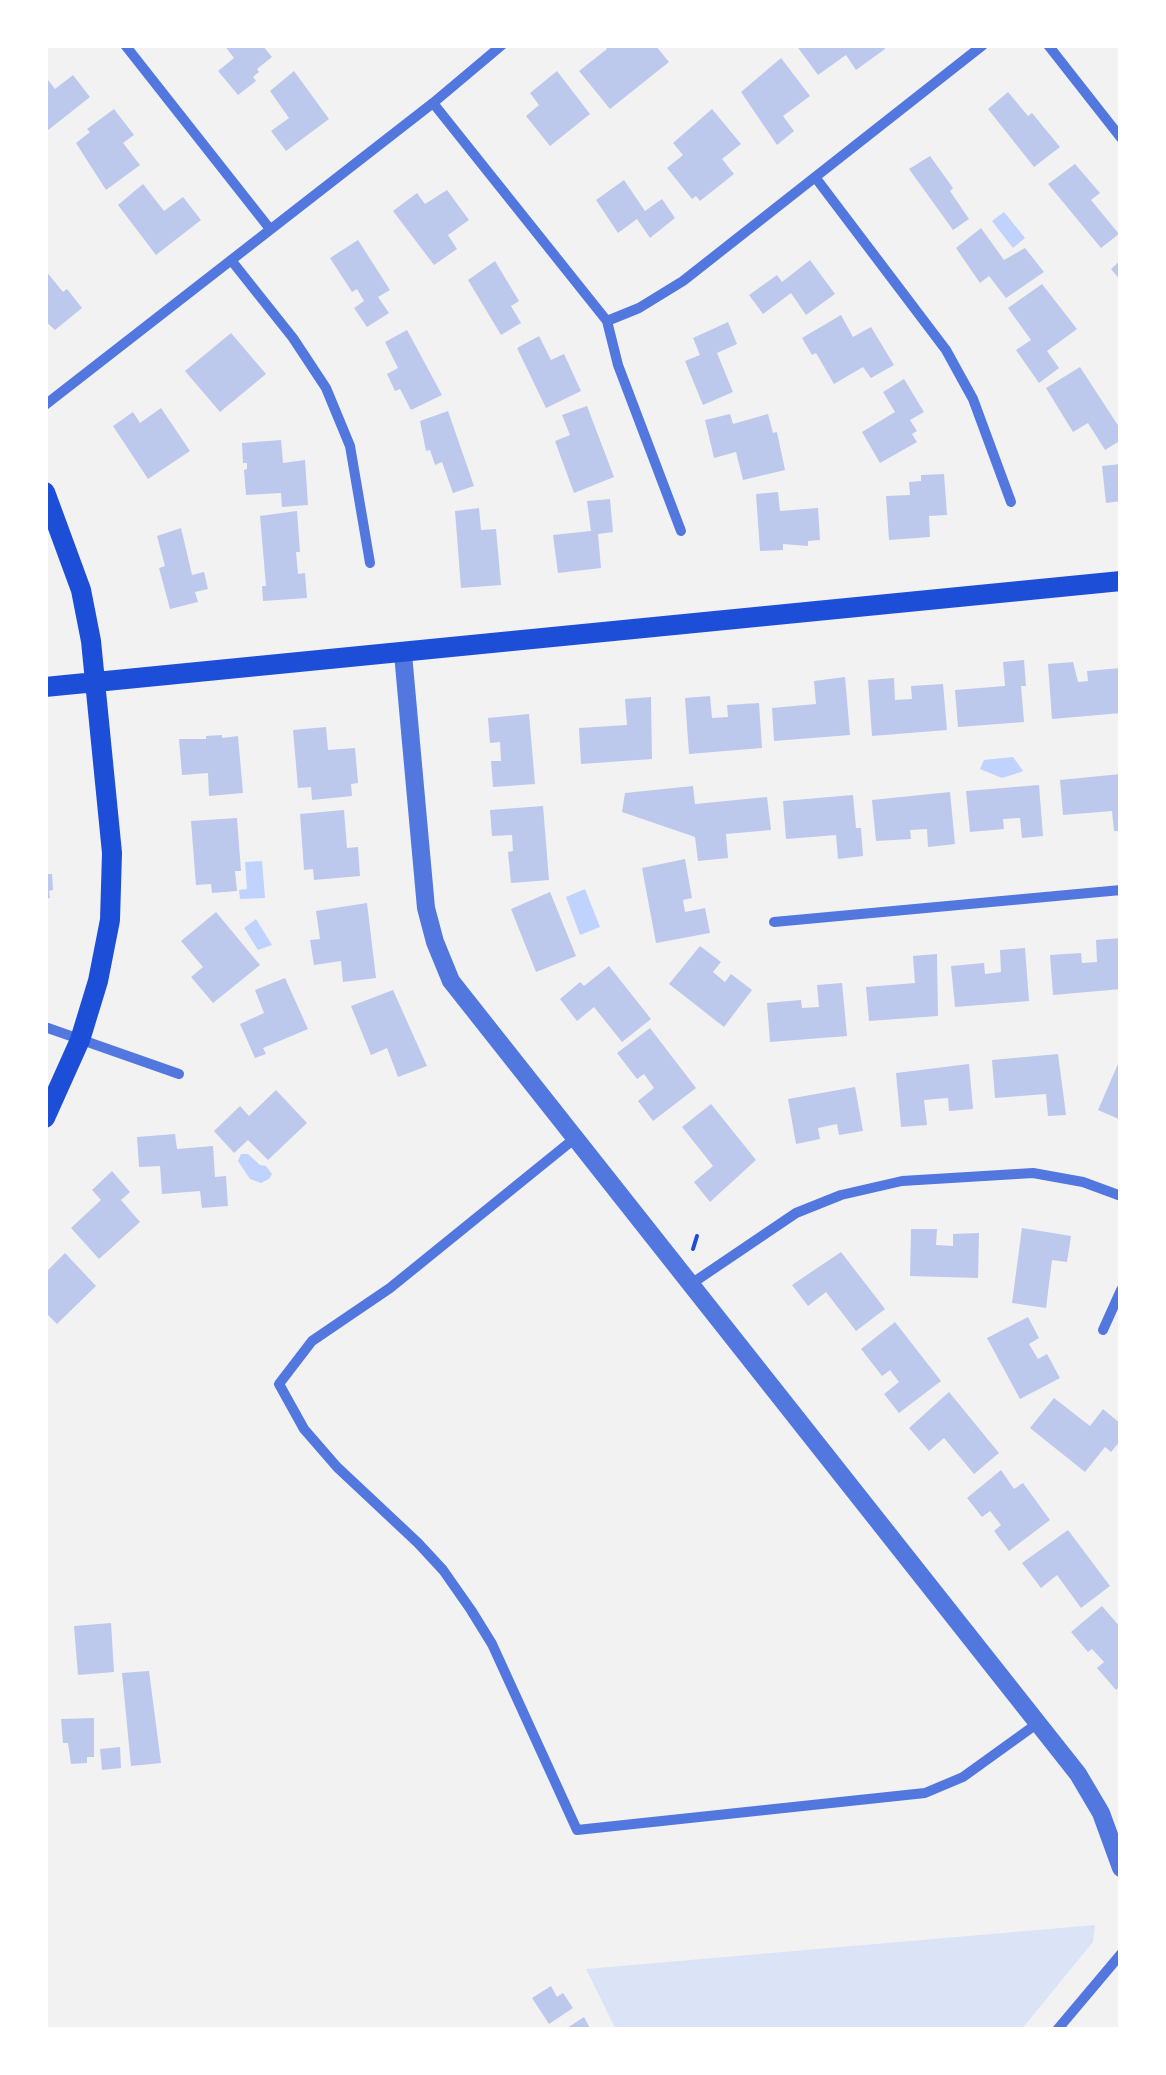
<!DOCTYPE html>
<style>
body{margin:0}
#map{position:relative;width:1166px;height:2075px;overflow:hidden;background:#f2f2f2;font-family:"PT Serif",serif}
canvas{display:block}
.frame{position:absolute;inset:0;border:48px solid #fff;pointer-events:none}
</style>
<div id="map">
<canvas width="1166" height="2075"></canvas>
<div class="frame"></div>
</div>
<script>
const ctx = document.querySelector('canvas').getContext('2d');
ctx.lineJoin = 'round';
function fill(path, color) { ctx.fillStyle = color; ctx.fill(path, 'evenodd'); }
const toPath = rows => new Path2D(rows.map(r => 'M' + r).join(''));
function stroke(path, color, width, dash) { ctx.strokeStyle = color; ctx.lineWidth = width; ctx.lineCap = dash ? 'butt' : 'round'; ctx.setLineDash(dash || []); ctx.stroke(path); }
const green = toPath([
 [1095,1925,1093,1942,1021,2030,616,2030,586,1969]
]);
const water = toPath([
 [1004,212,1025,238,1013,248,992,221],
 [1013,757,1023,771,1018,773,1002,778,980,769,984,760],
 [262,861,265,898,240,899,239,890,247,889,245,862],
 [585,889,600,927,580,935,566,897],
 [256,919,272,945,258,950,244,928],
 [241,1154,248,1154,260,1165,266,1166,272,1174,269,1179,261,1183,250,1179,238,1161]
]);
const building = toPath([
 [224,45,262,45,272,57,257,69,259,72,253,77,256,81,238,95,218,71,234,58],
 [604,45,655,45,669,62,610,109,579,71,607,49],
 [796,45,883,45,885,49,856,70,846,55,818,75],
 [781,58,810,96,783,116,794,131,777,145,741,92],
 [294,71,329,119,286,151,271,131,289,118,270,91],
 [557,71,590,114,550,146,526,116,539,105,530,93],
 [73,75,90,97,47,131,45,76,55,89],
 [1008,92,1028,116,1032,113,1060,147,1034,167,988,109],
 [114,109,134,135,123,143,140,165,106,190,76,143,90,132,87,129],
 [712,109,741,144,722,159,734,174,700,201,696,196,692,199,667,168,683,155,673,143],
 [930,156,953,188,950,191,969,219,953,230,909,169],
 [1075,164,1100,193,1091,200,1119,234,1101,248,1048,184],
 [624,180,645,211,662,199,675,218,650,238,637,219,618,233,596,200],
 [143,184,164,211,183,197,201,220,156,255,118,205],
 [447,190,469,220,448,235,457,249,434,265,393,211,417,193,425,204],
 [981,228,1004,260,1025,248,1044,272,1006,298,989,276,980,283,956,248],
 [358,240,390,290,378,297,389,313,367,327,354,308,364,301,357,289,352,292,330,258],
 [810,260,835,294,806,315,791,293,763,314,749,295,777,275,782,282],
 [1121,260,1121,281,1111,269],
 [495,261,519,301,511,306,521,323,501,335,468,280],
 [45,270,63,292,67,289,82,308,55,330,45,321],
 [1042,284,1077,329,1047,351,1059,368,1039,383,1016,350,1031,340,1008,308],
 [841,315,853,337,871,327,894,365,871,378,863,367,834,384,816,353,812,355,802,338],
 [728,322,737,344,717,353,733,392,703,405,685,361,700,355,693,338],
 [407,330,442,395,411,410,400,389,395,391,387,374,398,368,385,342],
 [231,333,266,374,220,412,185,371],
 [539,336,551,360,564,354,581,391,546,408,517,348],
 [1080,367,1121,430,1121,440,1105,450,1088,423,1073,432,1046,388],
 [904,379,924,412,910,420,917,431,912,434,917,442,880,463,862,432,895,412,883,392],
 [587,406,614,477,574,493,555,441,570,435,562,415],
 [161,408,190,451,148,479,113,426,133,412,140,423],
 [448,411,474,486,453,493,442,462,435,465,430,450,426,451,420,421],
 [730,414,733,424,768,414,773,433,777,432,785,470,743,480,736,452,714,458,705,420],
 [281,440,283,463,305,460,308,505,282,507,281,493,246,495,244,470,247,469,247,463,243,463,242,443],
 [1121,464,1121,501,1106,503,1102,466],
 [944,474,947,515,929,516,930,537,889,540,886,496,910,495,909,482,921,481,921,475],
 [778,492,780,511,818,508,820,540,808,541,808,546,783,544,783,550,760,551,756,494],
 [610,499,613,532,598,534,601,568,558,573,553,535,591,531,587,501],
 [479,508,481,530,496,529,501,585,461,588,455,511],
 [297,511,300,552,296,552,298,574,305,573,307,598,263,601,262,586,266,586,260,516],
 [181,528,192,575,204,572,208,589,195,592,198,602,170,609,159,568,165,566,157,536],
 [1024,660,1026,686,1021,686,1024,722,958,727,955,690,1005,686,1003,662],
 [1073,662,1078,682,1088,681,1087,671,1121,668,1121,713,1052,719,1048,664],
 [845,677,850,735,774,741,772,708,816,704,814,681],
 [894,678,895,700,912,699,911,686,943,684,947,730,872,736,868,680],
 [710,696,712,718,728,717,727,705,759,703,762,748,689,754,685,698],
 [651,697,652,759,581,764,579,728,627,725,625,699],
 [529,714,535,784,493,787,491,761,501,761,500,742,490,743,488,718],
 [326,727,328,750,355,748,358,783,351,784,352,796,312,800,311,787,298,788,293,730],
 [222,735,222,738,238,736,243,793,209,796,208,773,182,775,179,739,206,739,206,736],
 [1121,774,1121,831,1114,831,1112,811,1063,815,1060,780],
 [1039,785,1043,836,1022,838,1020,818,1003,819,1004,829,970,832,966,791],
 [693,786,695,804,767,797,771,830,726,834,728,858,698,861,695,837,622,812,625,793],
 [950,792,955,844,928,847,927,829,910,830,911,839,876,841,872,800],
 [853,795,856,828,861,828,863,856,838,859,836,835,786,839,783,801],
 [543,806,549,880,511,883,508,852,513,851,512,835,492,836,490,810],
 [344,810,347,848,358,847,360,876,314,880,313,869,304,870,300,814],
 [237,818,241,871,235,871,237,891,212,893,211,884,196,885,191,821],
 [685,859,692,898,683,900,685,912,705,908,710,933,656,943,642,868],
 [45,874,52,874,53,890,49,891,50,898,45,899],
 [550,892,576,956,536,972,511,909],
 [367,903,376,978,343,982,341,961,314,965,310,940,320,939,316,911],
 [216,912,260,965,213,1003,191,977,203,967,181,941],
 [1121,938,1121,989,1053,995,1050,955,1081,953,1082,963,1097,962,1096,940],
 [700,946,721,962,713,972,725,982,731,974,752,990,724,1027,669,984],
 [1025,948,1029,1001,955,1007,951,966,984,963,985,974,1001,972,1000,950],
 [937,954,938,1016,869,1021,866,987,915,983,913,956],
 [609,966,651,1019,622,1042,594,1007,577,1021,560,999,580,982,584,986],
 [285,978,308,1029,263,1048,266,1054,255,1058,240,1024,264,1013,255,990],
 [842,983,847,1036,770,1042,767,1003,801,1000,802,1008,819,1007,817,985],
 [393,990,427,1066,398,1077,387,1048,371,1055,351,1006],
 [650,1028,696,1088,653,1121,638,1101,654,1088,644,1074,637,1079,617,1053],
 [1058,1054,1066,1115,1048,1116,1046,1094,995,1098,992,1060],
 [1121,1057,1121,1120,1098,1110],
 [969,1064,973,1109,949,1111,948,1098,924,1100,927,1125,901,1127,896,1073],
 [855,1087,863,1131,839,1135,837,1124,818,1128,820,1139,796,1144,788,1099],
 [276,1090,307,1123,268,1160,248,1140,234,1153,214,1131,240,1106,249,1116],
 [711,1104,756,1160,710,1202,694,1182,713,1166,682,1127],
 [175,1134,177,1149,213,1146,215,1177,226,1176,228,1206,202,1208,200,1191,162,1194,160,1166,139,1167,137,1137],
 [112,1171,130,1192,121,1200,140,1222,99,1259,71,1228,101,1200,92,1190],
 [1022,1228,1071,1236,1067,1262,1052,1260,1046,1308,1012,1303],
 [911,1229,937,1229,936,1245,953,1246,953,1234,979,1233,978,1278,910,1276],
 [841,1252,885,1309,856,1331,826,1292,808,1306,792,1285],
 [65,1253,96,1286,57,1324,45,1312,45,1273],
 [1028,1317,1039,1338,1029,1344,1038,1359,1047,1354,1060,1378,1020,1399,987,1338],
 [895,1322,941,1381,899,1413,884,1394,899,1382,890,1370,882,1376,861,1349],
 [949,1392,999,1453,974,1474,944,1438,929,1451,909,1428],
 [1054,1398,1090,1426,1103,1409,1121,1424,1121,1440,1111,1452,1105,1447,1085,1472,1030,1428],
 [1001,1470,1014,1489,1023,1483,1050,1520,1009,1551,994,1531,1001,1525,990,1511,982,1517,967,1498],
 [1068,1530,1110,1586,1081,1608,1057,1575,1041,1588,1022,1563],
 [1102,1606,1121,1628,1121,1685,1116,1690,1097,1668,1104,1662,1092,1649,1088,1652,1071,1632],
 [111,1623,114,1672,78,1675,74,1626],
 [149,1671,161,1763,131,1766,122,1673],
 [94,1718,94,1757,87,1757,87,1763,71,1764,68,1743,63,1743,61,1719],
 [120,1747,121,1768,102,1770,100,1749],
 [551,1986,557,1997,563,1993,573,2008,549,2024,532,1998],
 [584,2017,591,2030,564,2030]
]);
const path = toPath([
 [693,1249,697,1236]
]);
const minor = toPath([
 [125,45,270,229],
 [1048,45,1121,138],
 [433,103,607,321,618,365,681,531],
 [815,177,946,350,973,399,1011,502],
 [231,260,293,338,326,388,350,446,370,563],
 [607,321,639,308,683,281,983,45],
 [45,405,433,103,502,45],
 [774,922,1121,890],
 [45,1027,179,1074],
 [574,1139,390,1288,312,1341,279,1384,304,1429,337,1467,418,1543,443,1570,471,1610,492,1644,577,1830,925,1793,963,1777,1038,1723],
 [691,1284,796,1213,841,1195,902,1181,1033,1173,1083,1182,1121,1196],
 [1103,1330,1121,1290],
 [1057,2030,1121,1954]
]);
const tertiary = toPath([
 [403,654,426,908,435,942,451,981,1078,1774,1101,1813,1121,1868]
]);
const secondary = toPath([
 [45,492,81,590,91,641,112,853,110,920,98,981,80,1040,45,1118],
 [45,687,1121,581]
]);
fill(green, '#dbe4f7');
fill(water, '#bfd3fe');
fill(building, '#bdc9ec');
stroke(path, '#1d4ed8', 4);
stroke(minor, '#5277de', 10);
stroke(tertiary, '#5277de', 18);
stroke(secondary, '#1d4ed8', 20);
</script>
